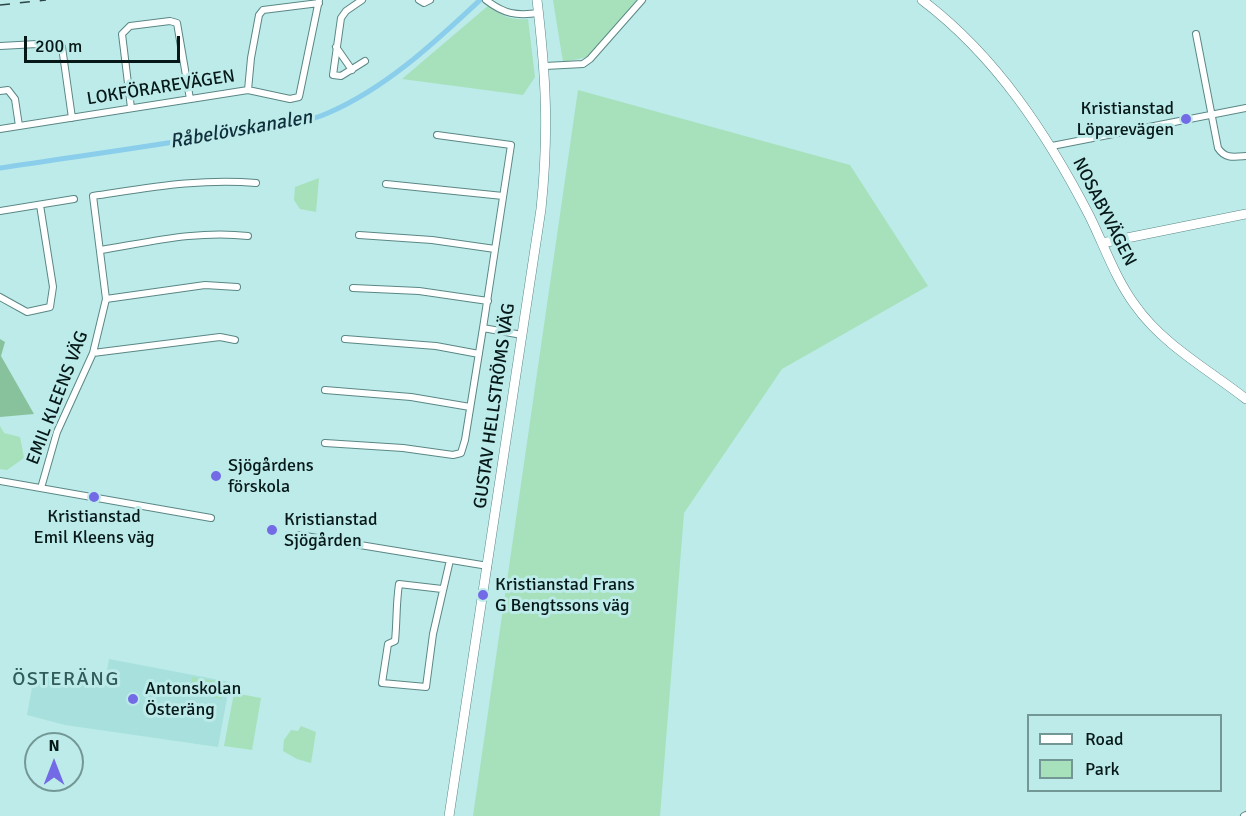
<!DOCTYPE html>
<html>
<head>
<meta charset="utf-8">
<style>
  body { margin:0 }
  #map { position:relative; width:1246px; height:816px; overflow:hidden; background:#bcebe9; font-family:Signika,sans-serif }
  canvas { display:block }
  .legend { position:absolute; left:1027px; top:714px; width:195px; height:78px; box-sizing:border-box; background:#bcebe9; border:2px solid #739795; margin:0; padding:8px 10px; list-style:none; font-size:18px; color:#061818 }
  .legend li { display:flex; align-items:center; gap:12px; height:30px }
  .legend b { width:30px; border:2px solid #739795 }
  .north { position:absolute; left:24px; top:732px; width:60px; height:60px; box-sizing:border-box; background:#bcebe9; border:2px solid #739795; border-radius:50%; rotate:0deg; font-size:16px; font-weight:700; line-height:24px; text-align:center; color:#061818 }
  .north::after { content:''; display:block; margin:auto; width:21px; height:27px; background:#736be6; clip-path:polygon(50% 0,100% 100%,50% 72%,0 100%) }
  .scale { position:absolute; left:24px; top:36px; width:156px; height:27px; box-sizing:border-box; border:3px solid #061818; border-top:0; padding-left:8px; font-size:18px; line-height:21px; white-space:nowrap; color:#061818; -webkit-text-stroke:4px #bcebe9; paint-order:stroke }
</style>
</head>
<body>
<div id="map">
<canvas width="1246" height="816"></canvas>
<ul class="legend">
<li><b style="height:8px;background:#fff"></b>Road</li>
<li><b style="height:16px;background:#a6e1bb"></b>Park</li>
</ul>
<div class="north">N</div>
<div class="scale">200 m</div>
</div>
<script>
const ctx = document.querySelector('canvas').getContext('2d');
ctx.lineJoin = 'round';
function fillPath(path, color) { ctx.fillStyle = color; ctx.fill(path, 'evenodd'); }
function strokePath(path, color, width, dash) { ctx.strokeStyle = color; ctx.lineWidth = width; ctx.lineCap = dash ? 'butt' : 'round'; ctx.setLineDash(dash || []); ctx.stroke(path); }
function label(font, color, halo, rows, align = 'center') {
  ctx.font = font + ' Signika,sans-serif'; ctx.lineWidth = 6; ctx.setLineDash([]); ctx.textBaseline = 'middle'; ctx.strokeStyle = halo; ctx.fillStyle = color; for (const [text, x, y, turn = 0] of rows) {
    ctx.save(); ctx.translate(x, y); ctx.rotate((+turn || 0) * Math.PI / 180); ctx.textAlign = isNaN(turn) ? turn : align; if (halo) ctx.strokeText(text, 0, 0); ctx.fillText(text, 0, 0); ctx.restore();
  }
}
fillPath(new Path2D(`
  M109,659L230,682L218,747L65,725L27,715L35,671L105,683Z`), '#a7e0dd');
fillPath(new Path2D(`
  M553,0H638L588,57L563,62Z
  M489,5C502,17 511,20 528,19L535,77L523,95L402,79Z
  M578,90L850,165L928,286L782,369L684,513L660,816H473Z
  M319,178L316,212L300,209L294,200L295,187Z
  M0,426L4,433L20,437L24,458L7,470L0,469Z
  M192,677L225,682L222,699L189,693Z
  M234,693L261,698L252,750L224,746Z
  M301,726L316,732L311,763L297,759L283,751L284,740L291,730L298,731Z`), '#a6e1bb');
fillPath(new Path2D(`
  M0,339L5,342L1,356L34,414L0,417Z`), '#88c29d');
strokePath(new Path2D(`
  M0,168C78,156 156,146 234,132C264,127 299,126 328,113C386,88 434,43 480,0`), '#8aceec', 5);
const street = new Path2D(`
  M362,0L346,11L341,18L333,75L341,76L365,61
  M419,0L424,3L430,0
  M486,0C504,14 516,16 539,13
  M1196,34L1218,148C1225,159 1234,157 1246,156
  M0,46L37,44L62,47L72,118
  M336,47L352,70
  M545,66L583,64L590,59L642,0
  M248,90L251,58L259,15L263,10L319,3
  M0,91L8,90L15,99L19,126
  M131,108L122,34L130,26L170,21L177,23L190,99
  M0,129L248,90L290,99L299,97L319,0
  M437,135L511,145L483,328
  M1052,146L1246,108
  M386,184L503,196
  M0,211L74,199
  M359,235L432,240L495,249
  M101,250C150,242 198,230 248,236
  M353,288L419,291L488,301
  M0,297L27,312L50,307L53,287L40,205
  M106,299L205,285L237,287
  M345,339L436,346L479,354
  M93,353L220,337L235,340
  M325,390L411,397L470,407
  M325,443L403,448L453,455L461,453L465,440L483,328L522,335
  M0,481L211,518
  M41,488L57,432L93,353L106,299L93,196C148,188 201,178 256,183
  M299,535L488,566
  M442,589L399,584C396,604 397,621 395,641L388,644L382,683L426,687L433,634L450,560
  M1244,816L1246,815`);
const secondary = new Path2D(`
  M922,0C996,56 1047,134 1089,215C1104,245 1115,278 1135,305C1162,344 1209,370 1246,399
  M1102,243L1246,214
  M449,816L541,209C549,132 546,76 537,0`);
strokePath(street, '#5a8785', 8);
strokePath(secondary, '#5a8785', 10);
strokePath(street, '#fff', 6);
strokePath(secondary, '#fff', 9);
strokePath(new Path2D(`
  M0,5L46,0`), '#2d4645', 1.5, [10, 10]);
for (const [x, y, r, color] of [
  [1186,119,6,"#736be6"],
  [216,476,6,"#736be6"],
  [94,497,6,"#736be6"],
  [272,530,6,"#736be6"],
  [483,595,6,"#736be6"],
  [133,699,6,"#736be6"]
]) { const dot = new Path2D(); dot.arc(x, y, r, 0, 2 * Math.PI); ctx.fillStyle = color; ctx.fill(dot); strokePath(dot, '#bcebe9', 2); }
label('18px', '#061818', '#bcebe9', [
  ["LOKFÖRAREVÄGEN",161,88,-9],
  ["NOSABYVÄGEN",1104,212,63],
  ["EMIL KLEENS VÄG",58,398,-69],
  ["GUSTAV HELLSTRÖMS VÄG",495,406,-82]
]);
label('18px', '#061818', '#bcebe9', [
  ["Kristianstad",1174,109,"right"],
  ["Löparevägen",1174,130,"right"],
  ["Sjögårdens",228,466],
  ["förskola",228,487],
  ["Kristianstad",94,517,"center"],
  ["Emil Kleens väg",94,538,"center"],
  ["Kristianstad",284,520],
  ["Sjögården",284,541],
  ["Kristianstad Frans",495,585],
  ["G Bengtssons väg",495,606],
  ["Antonskolan",145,689],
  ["Österäng",145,710]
], 'left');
label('italic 20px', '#0f2f3c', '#bcebe9', [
  ["Råbelövskanalen",241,130,-10]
]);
ctx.letterSpacing = '1.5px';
label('20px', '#305c5a', '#bcebe9', [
  ["ÖSTERÄNG",66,680]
]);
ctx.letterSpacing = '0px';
</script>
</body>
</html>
